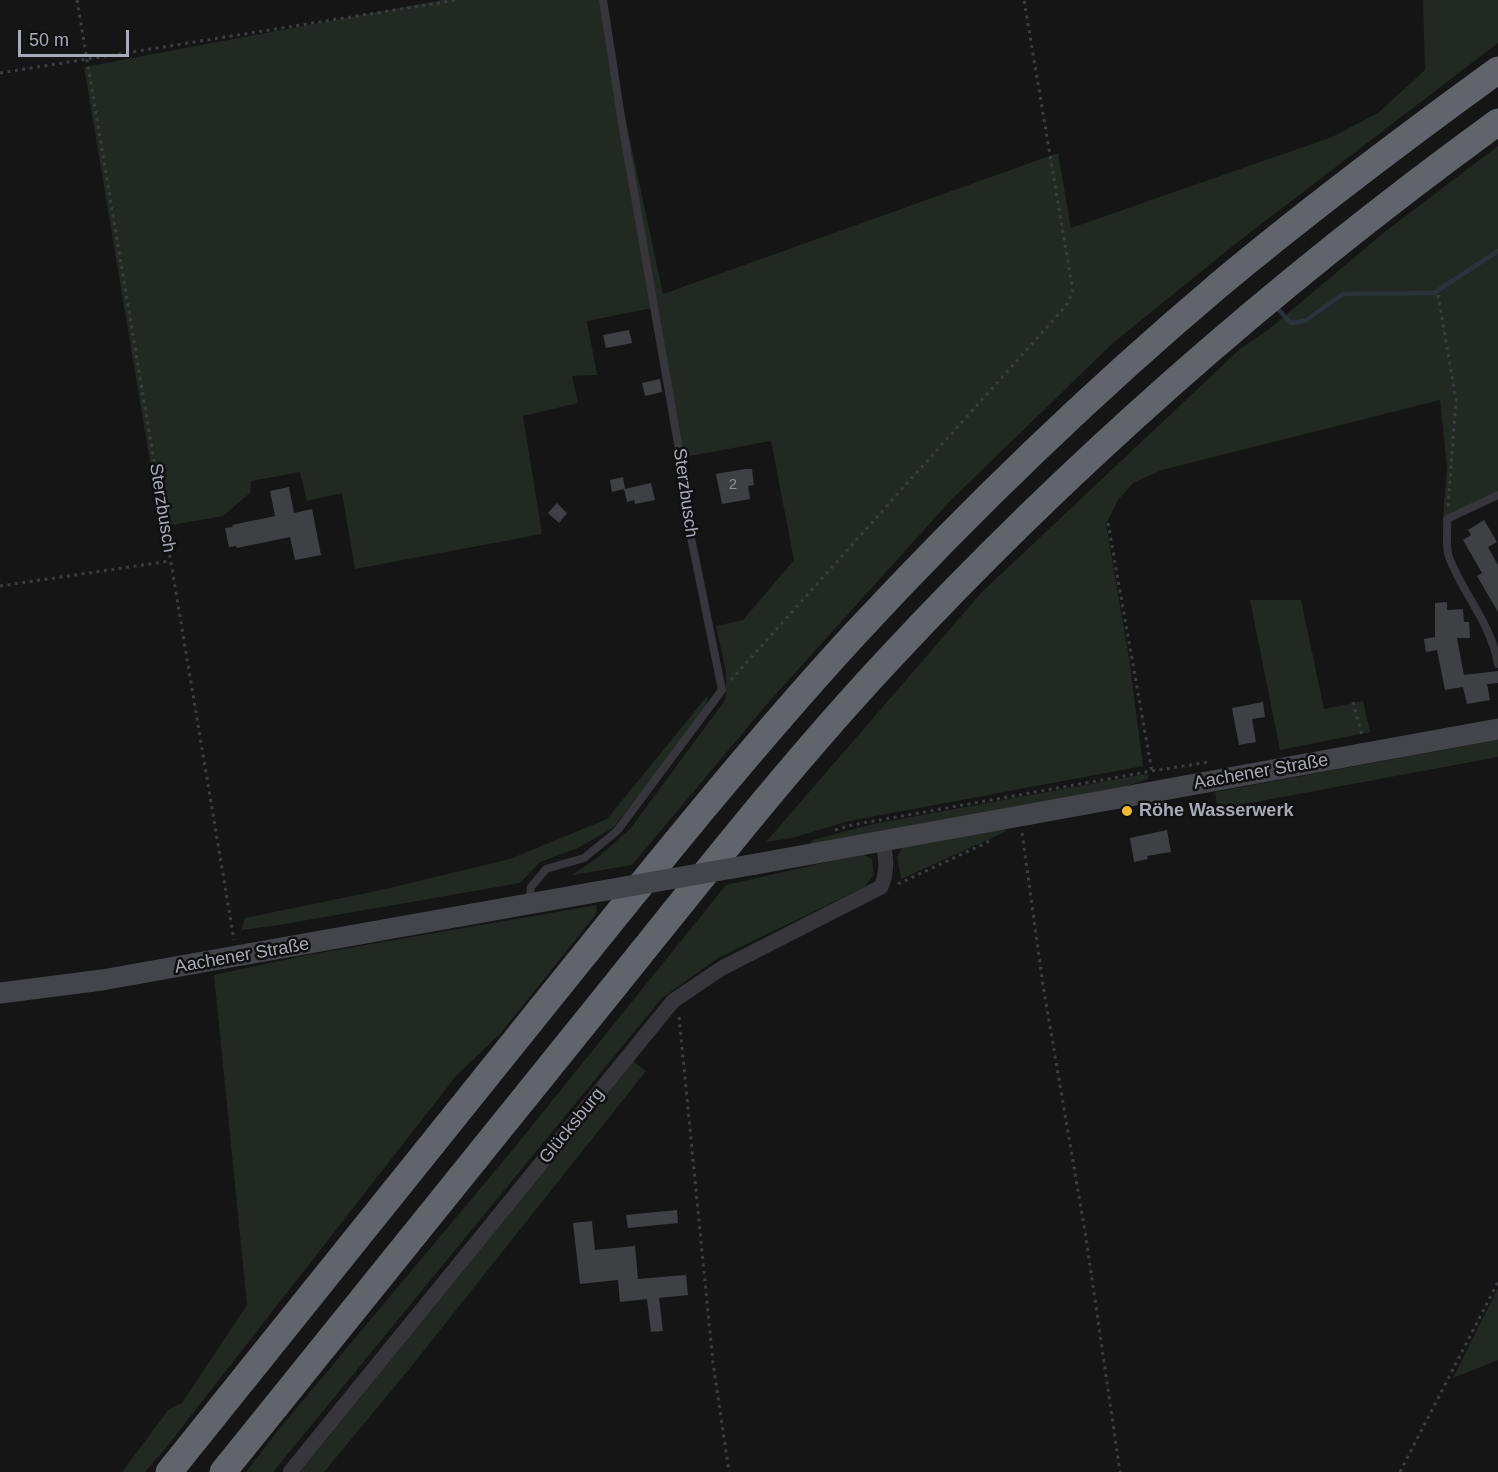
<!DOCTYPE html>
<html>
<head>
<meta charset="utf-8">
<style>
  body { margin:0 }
  #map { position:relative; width:1498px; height:1472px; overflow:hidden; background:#151516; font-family:Arial,sans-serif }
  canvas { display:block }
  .scale { position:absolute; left:18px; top:30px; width:111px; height:27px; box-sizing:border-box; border:3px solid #a6abb7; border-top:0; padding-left:8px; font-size:18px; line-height:21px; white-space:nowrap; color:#a6abb7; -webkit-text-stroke:4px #101011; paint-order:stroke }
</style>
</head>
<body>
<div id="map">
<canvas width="1498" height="1472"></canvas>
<div class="scale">50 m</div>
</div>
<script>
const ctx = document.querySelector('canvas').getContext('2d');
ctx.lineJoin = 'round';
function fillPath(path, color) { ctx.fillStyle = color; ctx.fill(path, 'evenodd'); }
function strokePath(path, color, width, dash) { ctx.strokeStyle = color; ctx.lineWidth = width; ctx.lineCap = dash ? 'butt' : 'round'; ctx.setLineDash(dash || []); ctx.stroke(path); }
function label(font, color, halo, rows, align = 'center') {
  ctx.font = font + ' Arial,sans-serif'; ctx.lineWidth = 5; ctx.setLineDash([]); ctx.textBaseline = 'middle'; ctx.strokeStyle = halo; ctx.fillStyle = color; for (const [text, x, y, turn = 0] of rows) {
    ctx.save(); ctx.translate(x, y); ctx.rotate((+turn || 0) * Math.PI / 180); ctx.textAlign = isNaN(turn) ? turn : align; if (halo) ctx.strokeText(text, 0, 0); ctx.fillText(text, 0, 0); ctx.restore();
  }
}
fillPath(new Path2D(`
  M442,0H600L663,294L1058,153L1071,228L1332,137L1378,113L1425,70L1423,0H1498V43L1239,241L1113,343L950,501L767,704L632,865L572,875L597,858L630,829L726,699V672L716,626L743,620L794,560L771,441L684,457L657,307L587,321L597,375L572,376L578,403L523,416L542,534L355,569L342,493L307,501L300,472L251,481L250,493L223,516L161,527L84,67Z
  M1498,146V495L1485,502L1443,517L1447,468L1440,400L1162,470L1133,483L1118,500L1106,524L1129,658L1143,766L849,821L792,838L766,842L982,592L1240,349L1268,330L1387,230Z
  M1250,600H1301L1324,709L1363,701L1370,732L1280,750Z
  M708,695L706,710L613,828L578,848L540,862L520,883L279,925L241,930L245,918L381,890L510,859L607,819Z
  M1498,740V757L1218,809L1215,792Z
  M1145,774L1149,775L1148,779L1121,788L810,844L813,840L873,824Z
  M1003,829L1007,831L901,879L897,857L902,848Z
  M862,854L872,859L874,875L864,887L718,958L662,998L273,1472H246L279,1429L510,1153L726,885Z
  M597,905L596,914L501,1033L456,1076L165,1449L145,1472H122L169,1409L182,1403L247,1305L214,975L307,955Z
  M633,1061L646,1071L406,1373L324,1472H300Z
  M1498,1288V1360L1453,1378Z`), '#212922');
strokePath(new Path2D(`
  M1276,307L1291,323L1305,321L1343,294L1434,293L1498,251`), '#2b333a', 4.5);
fillPath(new Path2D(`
  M629,330L632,343L606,348L603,335Z
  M660,379L662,392L645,396L642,383Z
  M745,469H752L754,485L748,486L750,499L722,504L716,474Z
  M623,477L625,489L651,483L655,500L635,504L634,500L627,502L624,489L612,492L610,480Z
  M289,487L294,513L312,509L321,555L295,560L290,537L237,548L236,546L229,547L225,528L233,527L232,525L275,516L270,491Z
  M557,503L567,513L559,523L548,513Z
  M1484,520L1497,542L1488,547L1498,565V612L1477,576L1482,573L1463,540L1471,535L1468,530Z
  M1447,602V610L1463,609L1464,622H1469L1470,638H1457L1464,675L1498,671V683L1487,684L1490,700L1467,704L1463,687L1445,690L1437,650L1426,652L1424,639L1435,637V603Z
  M1263,702L1265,717L1252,719L1256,742L1239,745L1232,708Z
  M1167,830L1171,852L1147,856L1148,859L1134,862L1130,838Z
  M677,1210L678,1223L628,1228L626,1215Z
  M592,1221L595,1250L635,1246L638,1279L686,1275L688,1295L659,1298L663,1331L651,1332L647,1299L620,1302L618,1280L580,1284L573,1223Z`), '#3f4043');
strokePath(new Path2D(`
  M77,0L234,940
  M0,73L457,0
  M1438,295L1456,400L1448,507
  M1108,523L1152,772
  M0,586L170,561
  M731,680L1065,307L1073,292L1024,0
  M1353,702L1362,736
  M835,830L852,825L1152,771L1209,762
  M1022,833L1043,985L1086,1238L1120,1472
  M898,884L990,841
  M679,1017L713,1363L729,1472
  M1400,1472L1498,1282`), '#3c3d42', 3, [3, 4.5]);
strokePath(new Path2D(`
  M1498,495L1447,519C1448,530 1445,546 1449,557C1463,594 1491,623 1498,664
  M529,903L531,887L546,869L584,858L617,831L722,690L684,503L681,461L622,123L603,0`), '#36363b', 8);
strokePath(new Path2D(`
  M290,1472L673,1001L722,968L881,887C888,870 886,858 883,841`), '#36363b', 15);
strokePath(new Path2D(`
  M756,864L1498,729
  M0,993L102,980L590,893`), '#44454b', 21);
strokePath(new Path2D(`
  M169,1472C291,1320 413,1168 535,1016C639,887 742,757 854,635C969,511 1091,393 1220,284C1310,209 1403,139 1498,70
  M223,1472C351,1314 478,1156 605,998C697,884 788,767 888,660C1073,461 1278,282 1498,122`), '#62646c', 27);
strokePath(new Path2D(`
  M590,893L756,864`), '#44454b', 21);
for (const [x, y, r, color] of [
  [1127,811,6,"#f2b831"]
]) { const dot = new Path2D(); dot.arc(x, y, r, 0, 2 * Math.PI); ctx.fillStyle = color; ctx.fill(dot); strokePath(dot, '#101011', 2); }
label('15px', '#8c909a', null, [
  ["2",733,485]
]);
label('18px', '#a6abb7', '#101011', [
  ["Sterzbusch",685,493,82],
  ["Sterzbusch",162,508,81],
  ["Aachener Straße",1261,772,-10],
  ["Aachener Straße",242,956,-10],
  ["Glücksburg",572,1126,-51]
]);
label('bold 18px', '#a6abb7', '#101011', [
  ["Röhe Wasserwerk",1139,811]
], 'left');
</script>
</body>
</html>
